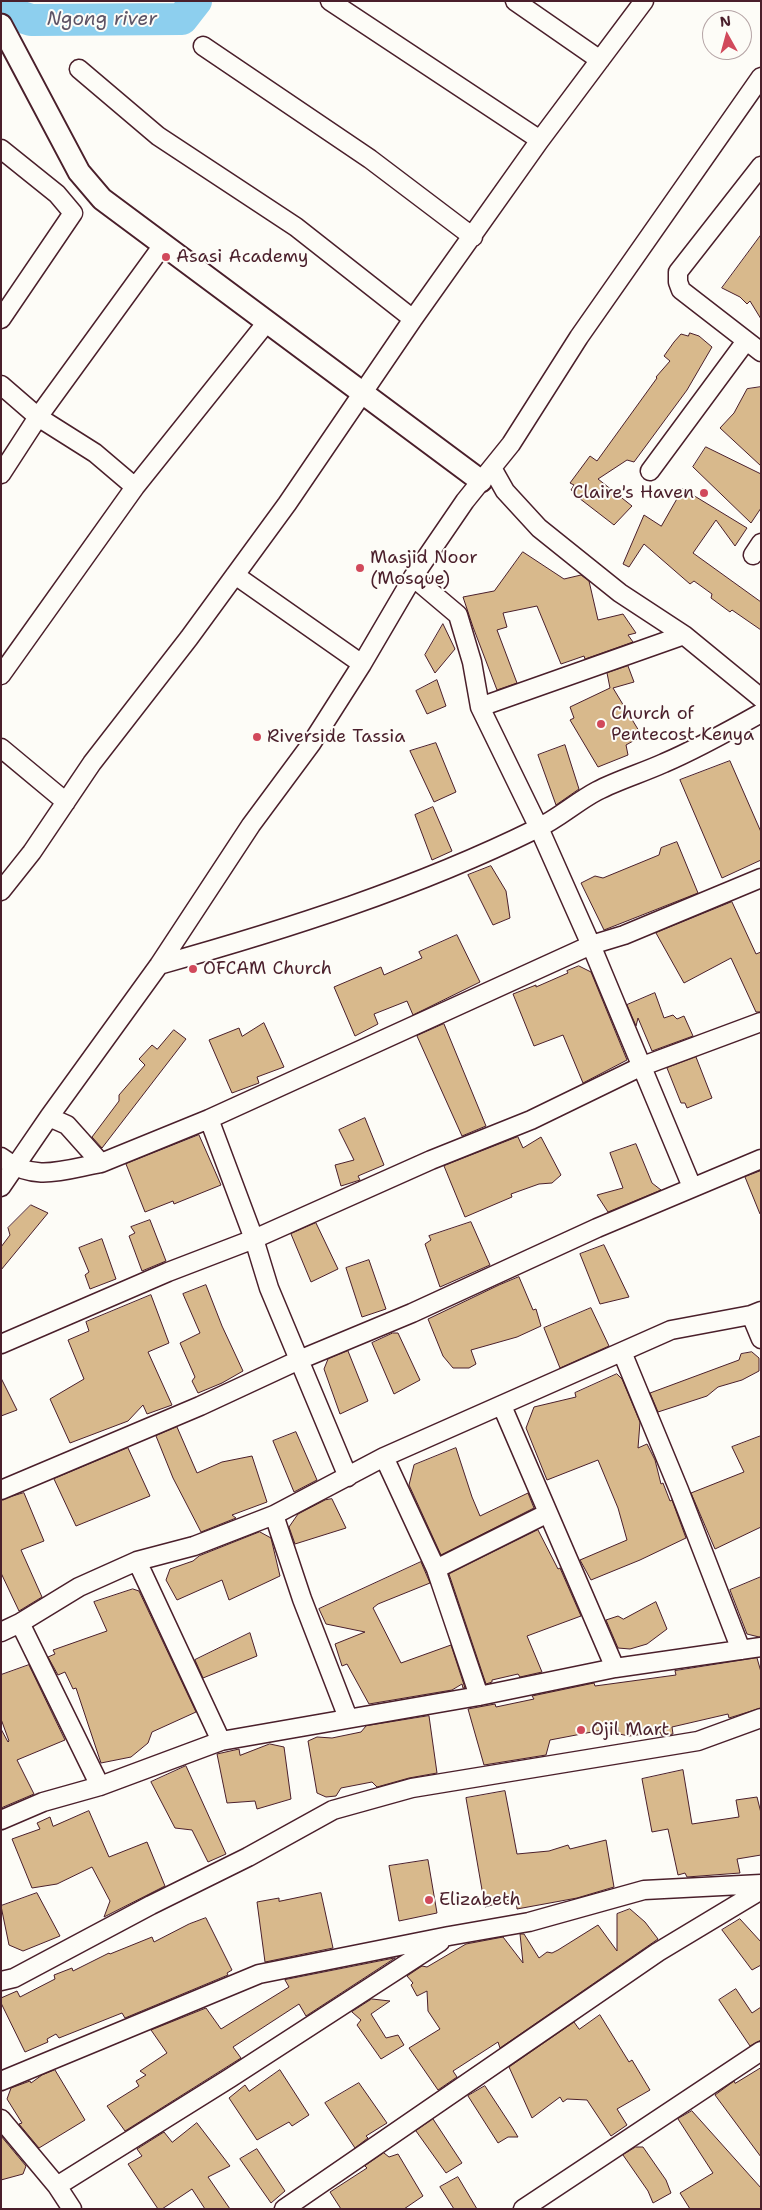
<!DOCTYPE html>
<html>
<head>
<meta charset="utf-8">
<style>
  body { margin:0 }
  #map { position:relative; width:762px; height:2210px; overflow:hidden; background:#fdfcf7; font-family:"Shantell Sans",sans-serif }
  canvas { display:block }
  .frame { position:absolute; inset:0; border:2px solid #4a1f2b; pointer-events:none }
  .north { position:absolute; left:702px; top:10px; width:50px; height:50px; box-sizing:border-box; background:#fdfcf7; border:1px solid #b5a4a5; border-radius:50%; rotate:353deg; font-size:14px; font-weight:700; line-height:20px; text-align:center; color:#4a1f2b }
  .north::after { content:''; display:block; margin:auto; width:18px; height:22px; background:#d1495b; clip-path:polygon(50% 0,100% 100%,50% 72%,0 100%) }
</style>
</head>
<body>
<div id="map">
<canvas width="762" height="2210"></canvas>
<div class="frame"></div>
<div class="north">N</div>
</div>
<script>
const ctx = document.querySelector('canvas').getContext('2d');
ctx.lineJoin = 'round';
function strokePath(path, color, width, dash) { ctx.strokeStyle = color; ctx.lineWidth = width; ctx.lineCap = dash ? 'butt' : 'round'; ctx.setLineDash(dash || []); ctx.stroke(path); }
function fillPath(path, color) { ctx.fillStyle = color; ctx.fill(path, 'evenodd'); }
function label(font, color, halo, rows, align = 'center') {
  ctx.font = font + ' "Shantell Sans",sans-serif'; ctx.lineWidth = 4; ctx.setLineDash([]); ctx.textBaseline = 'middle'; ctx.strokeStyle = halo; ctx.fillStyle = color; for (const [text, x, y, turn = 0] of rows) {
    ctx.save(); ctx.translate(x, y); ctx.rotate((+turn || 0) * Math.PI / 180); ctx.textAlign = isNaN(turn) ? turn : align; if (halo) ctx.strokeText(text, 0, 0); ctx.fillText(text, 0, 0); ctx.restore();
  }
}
strokePath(new Path2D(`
  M1,10L31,20L182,19L196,1`), '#8dcfee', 32);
const building = new Path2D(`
  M761,235V319L750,301L747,304L740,297L722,288Z
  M690,333L699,336L712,347L687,390L634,462L627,460L598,479L632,506L614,525L579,498L571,490L574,485L570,483L590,456L597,461L657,378L656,377L670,361L664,356L674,342L681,334L688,336Z
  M761,387V466L720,428L734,413L747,389Z
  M706,447L761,474V508L751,523L693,467Z
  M683,489L747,528L735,546L716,520L693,553L761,602V630L732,610L730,612L711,598L712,594L694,581L690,584L644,544L629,567L623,564L644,515L661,526Z
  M523,552L564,579L581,575L589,581L598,620L623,614L636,633L628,635L633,642L585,659L584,656L561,664L537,606L503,613L507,627L497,630L517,683L497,690L473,627L463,597L494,591Z
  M443,624L455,649L435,673L425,655Z
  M628,666L634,682L613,688L642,736L626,745L628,755L598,767L570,720L574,718L570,707L610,688L607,673Z
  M437,680L446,706L427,714L416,691Z
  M436,743L456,792L434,802L410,751Z
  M565,745L579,789L556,805L538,755Z
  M730,761L761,832V860L722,878L680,780Z
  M433,807L452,851L432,860L415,815Z
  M677,842L698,893L604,930L581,883L595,876L603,878L659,855L661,848Z
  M491,866L506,891L510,918L493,925L468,875Z
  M732,902L756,954L761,952V1012H756L731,958L684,983L656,933Z
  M457,935L480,982L413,1015L407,1001L374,1014L378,1024L355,1036L334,987L381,967L384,975L422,958L419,952Z
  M579,966L591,972L627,1060L583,1083L563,1035L534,1046L513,994L536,985V987L568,973L567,971Z
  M655,993L664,1018L673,1015L677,1019L684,1016L693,1036L652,1051L638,1018L636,1026L627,1005Z
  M264,1023L284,1067L257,1077L259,1083L232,1093L209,1040L239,1028L242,1036Z
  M444,1024L486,1126L462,1136L417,1036Z
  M174,1030L186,1039L102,1148L92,1137L119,1101V1095L145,1065L139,1059L152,1045L157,1049Z
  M696,1057L712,1098L687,1108L685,1103H681L667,1068Z
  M365,1118L384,1165L358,1176L360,1180L341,1186L335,1165L354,1160L339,1130Z
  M199,1135L221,1185L174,1204L173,1201L145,1212L126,1164Z
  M518,1137L523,1148L541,1137L561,1175L552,1183L539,1184L511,1194L512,1197L465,1217L444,1166Z
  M636,1144L652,1183L661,1190L608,1212L597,1195L623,1188L610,1153Z
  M761,1171V1214H760L745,1177Z
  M31,1205L48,1213L1,1270V1247L10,1235L8,1228Z
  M150,1220L166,1261L142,1271L129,1236L135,1233L131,1227Z
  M471,1222L490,1265L440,1287L425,1244L431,1240L429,1236Z
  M316,1223L338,1269L311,1282L291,1234Z
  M102,1239L116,1279L90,1289L85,1275L89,1272L79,1248Z
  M604,1245L629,1297L600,1304L580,1254Z
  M369,1260L386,1309L362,1317L346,1268Z
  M519,1277L533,1310L536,1309L541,1326L517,1337L471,1350L476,1364L469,1368H453L443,1356L428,1319L499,1285Z
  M206,1285L222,1326L243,1371L222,1383L198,1393L192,1381L195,1377L180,1343L200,1333L183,1294Z
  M151,1295L169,1343L148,1352L172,1405L147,1414L143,1405L128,1421L70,1443L50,1399L84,1379L68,1340L89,1331L86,1322Z
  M591,1308L609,1346L560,1368L544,1328Z
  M393,1333H398L420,1380L394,1394L372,1343Z
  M348,1351L368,1401L340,1414L324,1369L328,1359Z
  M752,1352L759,1358V1371L742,1380L718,1387L707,1396L658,1412L650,1393L739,1360L741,1354Z
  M617,1374L622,1379L640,1422L638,1448L647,1444L655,1460L661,1484L663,1483L670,1501L672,1500L686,1538L640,1560L591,1580L580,1560L627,1540L618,1508L598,1460L547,1480L526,1428L534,1407L576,1397L575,1393Z
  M1,1378L17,1410L1,1416Z
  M177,1427L197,1473L222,1462L252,1456L267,1502L232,1515L236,1518L201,1532L173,1478L156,1436Z
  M296,1432L317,1480L294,1492L273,1441Z
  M761,1436V1527L715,1549L691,1493L744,1472L732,1447Z
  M128,1448L150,1496L76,1526L54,1479Z
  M456,1448L472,1497L480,1516L528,1493L534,1508L441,1555L409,1485L414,1465Z
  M24,1493L44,1541L21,1550L42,1597L19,1611L1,1573V1500Z
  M332,1499L346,1528L295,1544L289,1527L298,1514L325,1500Z
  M538,1530L558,1569L560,1568L581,1616L527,1636L542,1672L520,1677L518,1674L492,1680V1682L486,1684L449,1574Z
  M260,1532L271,1538L280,1576L229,1600L222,1580L177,1600L166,1580L170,1569L193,1561L199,1556Z
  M421,1562L430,1583L378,1604L373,1608L401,1663L451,1645L465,1688H463L462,1684L452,1690L369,1704L347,1664L342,1666L335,1644L365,1632L326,1624L319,1609Z
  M761,1577V1637H759L747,1634L730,1590Z
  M133,1589L139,1591L196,1712L152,1732L148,1743L131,1757L101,1763L76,1688L73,1689L65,1672L58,1675L48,1657L55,1654L53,1650L107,1631L94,1602Z
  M656,1602L667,1629L647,1644L630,1649L618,1648L606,1620L618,1616L623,1619Z
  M250,1633L257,1656L203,1678L195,1660Z
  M757,1658L761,1672V1708L729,1718L728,1714L672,1727L673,1734L662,1736L660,1732L629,1736L619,1734L618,1727L550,1740L546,1755L484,1765L468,1709L495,1704L496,1707L534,1699L532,1696L594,1683L595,1686L676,1675L675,1671Z
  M29,1665L65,1740L17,1760L34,1794L1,1808V1729L8,1742L9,1741L1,1719V1675Z
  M429,1716L437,1773L409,1778L377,1787L372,1782L341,1788L336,1796L326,1797L317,1793L308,1741L317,1737L332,1738L361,1732L366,1726Z
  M270,1744L284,1747L291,1799L257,1809L255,1801L227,1803L217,1754L239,1749L240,1755Z
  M186,1766L226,1854L208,1862L192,1830L175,1828L151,1782Z
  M683,1770L692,1824L739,1817L736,1800L757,1797L761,1813V1855L737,1859L740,1873L687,1877L685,1873L678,1875L668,1829L652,1832L642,1779Z
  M505,1791L517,1854L549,1851L568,1845L570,1849L606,1840L614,1887L577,1898L517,1909L516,1898L485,1907L466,1798Z
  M89,1811L109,1857L147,1842L165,1886L104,1917L110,1901L92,1867L57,1884L32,1888L12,1839L40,1829L37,1823L50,1817L53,1826Z
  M428,1860L437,1913L399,1921L389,1866Z
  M37,1893L60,1936L23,1951L9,1945L1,1906Z
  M321,1893L333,1948L265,1962L257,1902L279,1898V1901Z
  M630,1909L645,1922L658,1939L500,2048L498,2042L453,2071L457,2077L438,2090L409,2048L440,2029L428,2011L427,1991L417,1996L411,1985L413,1983L407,1976L422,1966L427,1967L466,1944L503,1937L523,1963L520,1934H524L539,1958L547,1952L552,1953L558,1950L598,1925L617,1951V1914Z
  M206,1918L232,1970L227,1973L228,1975L125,2018L122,2013L59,2038L56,2034L47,2039L48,2042L25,2052L1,2003V1998L17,1991L20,1997L55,1979L54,1975L72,1968L73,1971L109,1953L110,1954L152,1937L154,1942L189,1924Z
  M740,1919L761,1942V1965L752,1970L722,1930Z
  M395,1958L306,2016L299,2004L233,2047L241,2058L125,2131L107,2106L139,2086L136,2081L146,2075L140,2071L167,2053L151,2030L206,2008L221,2029L289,1987L285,1980Z
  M736,1989L752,2013L761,2007V2040L750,2046L719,2000Z
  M372,1999L390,2001L371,2014L386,2038L398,2035L404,2045L381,2059L357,2025L361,2020L352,2012Z
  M600,2015L629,2062L632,2060L650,2090L617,2109L627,2125L611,2136L587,2100L567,2099L563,2102L560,2097L532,2118L509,2067L574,2022L579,2029Z
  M761,2068V2157L715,2095L734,2081L735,2083Z
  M55,2070L85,2120L39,2148L19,2124L22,2123L7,2099L11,2088L30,2081L31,2083L42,2075Z
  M280,2070L309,2115L292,2126L289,2122L257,2140L229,2098L245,2085L249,2091Z
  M359,2083L387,2123L366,2136L368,2138L355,2148L325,2103Z
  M485,2086L512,2127L518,2137H508L498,2143L468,2096Z
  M692,2111L761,2188V2209H690L680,2193L713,2173L678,2119Z
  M433,2119L462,2163L446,2173L416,2131Z
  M197,2123L230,2166L208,2177L230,2209H205L192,2189L162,2209H158L128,2164L142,2156L137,2149L164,2132L172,2142Z
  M1,2136L26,2166L23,2174L1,2180Z
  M636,2147H643L666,2180L671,2193L653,2203L648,2191L623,2155Z
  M257,2149L285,2191L271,2203L240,2159Z
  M384,2153L389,2157L398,2154L423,2196L404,2209H341L330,2192L367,2168L365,2166Z
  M458,2177L477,2209H454L440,2187Z`);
fillPath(building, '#d8b98c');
strokePath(building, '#4a1f2b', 1);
const minor = new Path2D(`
  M330,1L540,140
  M515,1L600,60
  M203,46L370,159L473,237
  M79,69L158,136L296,227L413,319
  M1,149L57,194L73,213L1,319
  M761,166L678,272V282L681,290L761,352
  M1,385L38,417L95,453L135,487
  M492,468L505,491L539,528L620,593L684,635L761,698
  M650,471L746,341
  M1,474L38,417L163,245
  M753,555L761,543
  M235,575L362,664
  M413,577L458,615L472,662L480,707L539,828L591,945L692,1187
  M1,675L135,487L267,322
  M480,707L684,635
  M1,748L66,802
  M1,891L32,852L92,763L189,638L287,504L413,319L540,140L644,1
  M159,965C288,929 416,888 536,829C558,819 576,802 597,791C618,780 642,773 664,763C697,749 729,731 761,713
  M49,1117L67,1125L101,1163L209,1119L591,945L624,935L761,878
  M209,1119L254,1239L269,1288L348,1477
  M1,1157C34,1183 63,1170 101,1163
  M1,1187L49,1117L159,965L251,825L311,744L362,664L413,577L465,501L511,444L579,337L761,77
  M751,1315L761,1339
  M1,1344L168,1272L254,1239L431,1160L531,1120L640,1067L761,1022
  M622,1352L679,1490L741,1650
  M502,1406L615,1668
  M384,1457L436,1569L479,1696
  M1,1490L200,1406L299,1360L412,1313L597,1228L761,1159
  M274,1515L302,1599L348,1718
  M137,1561L221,1741
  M436,1569L548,1513
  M20,1623L100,1786
  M1,1632L20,1623L79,1587L137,1561L194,1546L274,1515L384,1457L671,1330L751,1315L761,1311
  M1,1820L43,1802L100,1786L221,1741L479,1696L615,1668L761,1647
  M1,1981L14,1978L151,1905L248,1857L333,1810L412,1788L698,1741L761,1718
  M1,2081L259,1974L449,1936L529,1922L644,1890L761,1884
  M1,2119L57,2186L72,2209
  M57,2186L230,2078L440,1942
  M284,2209L658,1952L761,1890
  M523,2209L761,2051`);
const tertiary = new Path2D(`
  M1,25L79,172L102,199L481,481`);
strokePath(minor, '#4a1f2b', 21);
strokePath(tertiary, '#4a1f2b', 25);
strokePath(minor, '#fdfcf7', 18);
strokePath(tertiary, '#fdfcf7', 21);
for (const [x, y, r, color] of [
  [166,257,5,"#d1495b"],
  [704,493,5,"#d1495b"],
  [360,568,5,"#d1495b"],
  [601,724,5,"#d1495b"],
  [257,737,5,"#d1495b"],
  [193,969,5,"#d1495b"],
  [581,1730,5,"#d1495b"],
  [429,1900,5,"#d1495b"]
]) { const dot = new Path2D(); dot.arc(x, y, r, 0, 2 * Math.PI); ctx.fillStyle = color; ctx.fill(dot); strokePath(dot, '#fdfcf7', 2); }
label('18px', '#4a1f2b', '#fdfcf7', [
  ["Asasi Academy",176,257],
  ["Claire's Haven",694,493,"right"],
  ["Masjid Noor",370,558],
  ["(Mosque)",370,579],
  ["Church of",611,714],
  ["Pentecost Kenya",611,735],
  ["Riverside Tassia",267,737],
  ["OFCAM Church",203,969],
  ["Ojil Mart",591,1730],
  ["Elizabeth",439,1900]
], 'left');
label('italic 19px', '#5e5466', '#fdfcf7', [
  ["Ngong river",102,20]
]);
</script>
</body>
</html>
